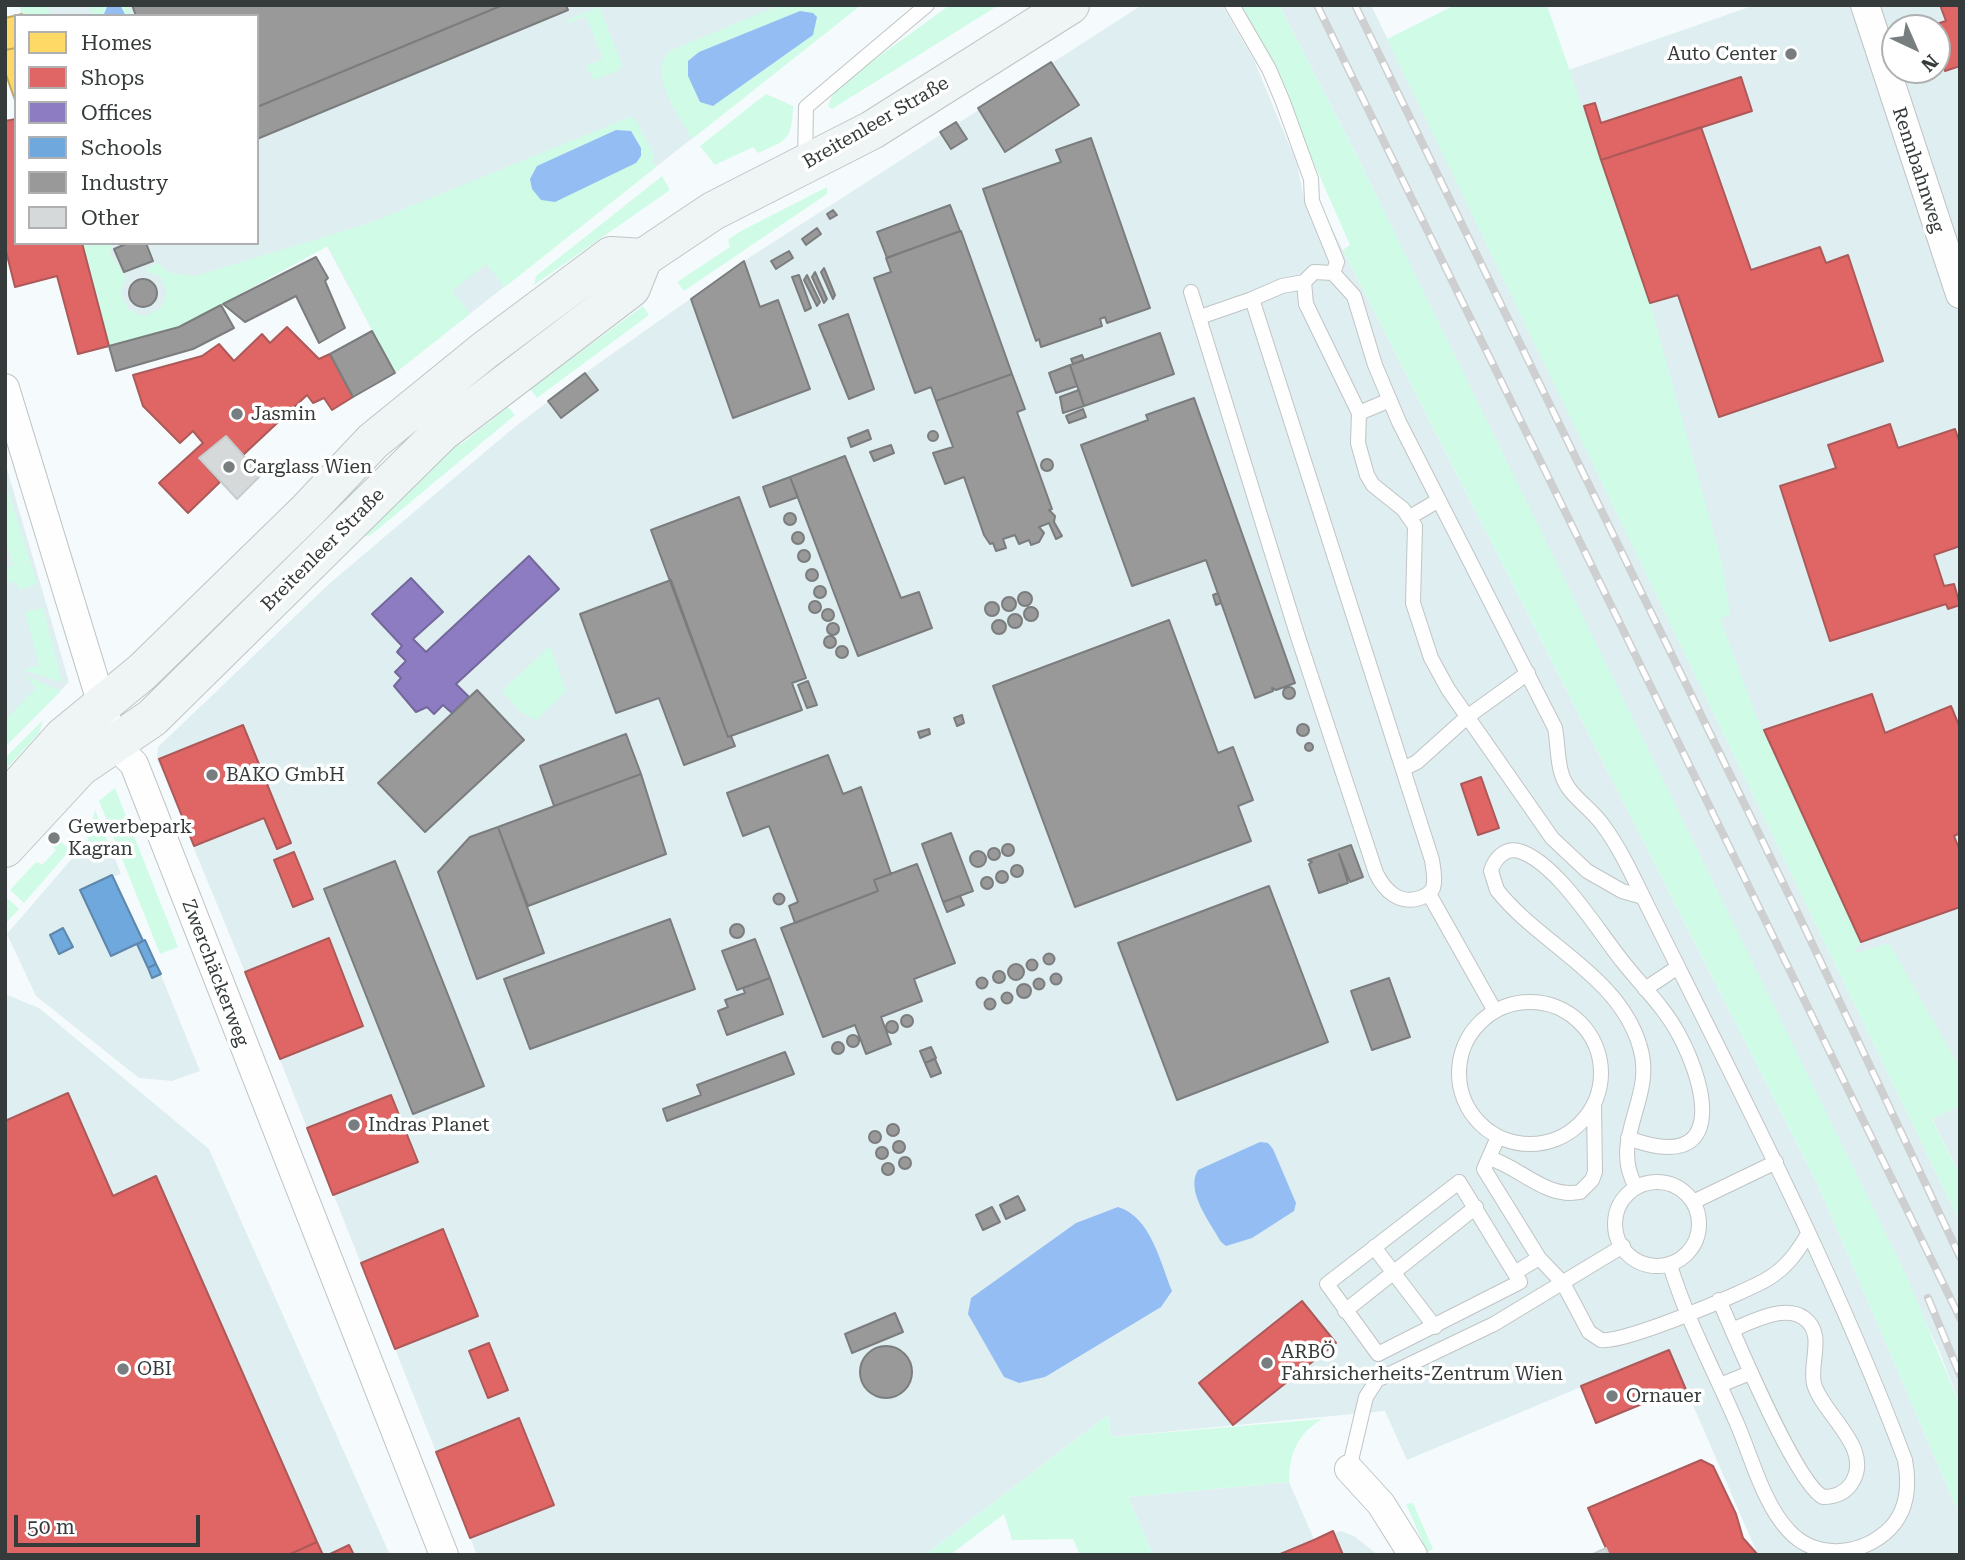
<!DOCTYPE html>
<html>
<head>
<meta charset="utf-8">
<style>
  body { margin:0 }
  #map { position:relative; width:1965px; height:1560px; overflow:hidden; background:#f5fbfc; font-family:"Roboto Serif",serif }
  canvas { display:block }
  .frame { position:absolute; inset:0; border:7px solid #353a3b; pointer-events:none }
  .legend { position:absolute; left:14px; top:14px; width:245px; height:231px; box-sizing:border-box; background:#fff; border:2px solid #aeb0b1; margin:0; padding:9px 12px; list-style:none; font-size:21px; color:#353a3b }
  .legend li { display:flex; align-items:center; gap:14px; height:35px }
  .legend b { width:35px; border:2px solid #aeb0b1 }
  .north { position:absolute; left:1881px; top:14px; width:70px; height:70px; box-sizing:border-box; background:#fff; border:2px solid #aeb0b1; border-radius:50%; rotate:136deg; font-size:19px; font-weight:700; line-height:28px; text-align:center; color:#353a3b }
  .north::after { content:''; display:block; margin:auto; width:24px; height:32px; background:#787e7f; clip-path:polygon(50% 0,100% 100%,50% 72%,0 100%) }
  .scale { position:absolute; left:14px; top:1515px; width:186px; height:32px; box-sizing:border-box; border:4px solid #353a3b; border-top:0; padding-left:9px; font-size:21px; line-height:24px; white-space:nowrap; color:#353a3b; -webkit-text-stroke:5px #fff; paint-order:stroke }
</style>
</head>
<body>
<div id="map">
<canvas width="1965" height="1560"></canvas>
<div class="frame"></div>
<ul class="legend">
<li><b style="height:19px;background:#ffd966"></b>Homes</li>
<li><b style="height:19px;background:#e06666"></b>Shops</li>
<li><b style="height:19px;background:#8e7cc3"></b>Offices</li>
<li><b style="height:19px;background:#6fa8dc"></b>Schools</li>
<li><b style="height:19px;background:#999"></b>Industry</li>
<li><b style="height:19px;background:#d5d9da"></b>Other</li>
</ul>
<div class="north">N</div>
<div class="scale">50 m</div>
</div>
<script>
const ctx = document.querySelector('canvas').getContext('2d');
ctx.lineJoin = 'round';
function fillPath(path, color) { ctx.fillStyle = color; ctx.fill(path, 'evenodd'); }
function strokePath(path, color, width, dash) { ctx.strokeStyle = color; ctx.lineWidth = width; ctx.lineCap = dash ? 'butt' : 'round'; ctx.setLineDash(dash || []); ctx.stroke(path); }
function label(font, color, halo, rows, align = 'center') {
  ctx.font = font + ' "Roboto Serif",serif'; ctx.lineWidth = 7; ctx.setLineDash([]); ctx.textBaseline = 'middle'; ctx.strokeStyle = halo; ctx.fillStyle = color; for (const [text, x, y, turn = 0] of rows) {
    ctx.save(); ctx.translate(x, y); ctx.rotate((+turn || 0) * Math.PI / 180); ctx.textAlign = isNaN(turn) ? turn : align; if (halo) ctx.strokeText(text, 0, 0); ctx.fillText(text, 0, 0); ctx.restore();
  }
}
fillPath(new Path2D(`
  M19,5H861L395,373L327,246L179,327L109,346L82,243H257V16H22Z
  M1142,5H1222L1254,60L1297,164L1305,203L1317,199L1818,1185L1960,1516V1555H1758L1669,1350L1407,1460L1385,1411L1111,1437L1108,1415L925,1555H477L245,972L157,759L158,747L330,583L511,430L585,373L744,261Z
  M1279,5H1371L1960,1222V1405L1938,1348L1358,158Z
  M1755,5H1960V1176L1696,630L1730,613L1554,75ZM1895,28H1937V70H1895Z
  M5,462L69,682L5,747Z
  M81,848L113,853L121,874L113,877L157,965L200,1071L172,1081L139,1078L36,996L7,934Z
  M5,994L39,1008L209,1149L390,1555H5Z
  M1289,1482L1314,1539L1341,1531L1354,1536L1378,1555H1153L1128,1497Z`), '#dfeef0');
fillPath(new Path2D(`
  M19,5H47L50,16H22Z
  M89,5H127L132,16H92Z
  M780,5H861L692,139C680,116 644,71 672,50Z
  M950,5H999L832,109L828,106L835,88Z
  M1240,5H1279L1358,158L1907,1277L1960,1405V1516L1818,1185L1343,250L1350,245L1273,70Z
  M1455,5H1547L1650,303L1722,563L1730,614L1720,619L1757,718L1861,942L1854,954L1889,943L1960,1068V1106L1932,1119L1960,1176V1222L1387,39Z
  M599,7L622,64L620,70L594,80L586,66L603,59L586,16L568,23L567,20Z
  M766,94L793,106C792,141 787,140 758,153L753,147L715,165L700,146Z
  M630,117L636,120L655,157L652,160L656,167L505,287L486,264L452,291L470,314L395,373L328,246L179,327L109,346L82,243H112L110,253L126,278L121,293L128,309L144,316L161,308L167,293L161,277L144,270L158,263L170,273L195,276L367,224Z
  M662,176L670,190L534,285L536,276Z
  M827,187V194L684,291L677,282L730,247L728,240L739,232Z
  M643,306L649,315L537,398L530,389Z
  M508,407L515,415L371,535L363,537L457,442L460,445Z
  M5,480L37,584L19,590L16,581L5,584V568L13,565L5,537Z
  M43,608L62,682L23,670L39,665L25,612Z
  M550,646L566,691L536,720L521,712L502,691Z
  M24,675L61,691L5,747V720L36,688Z
  M43,720L39,733L5,770V758Z
  M115,788L178,947L160,954L99,801Z
  M95,810L109,845L87,841Z
  M58,839L70,850L24,903L10,890L34,864L38,862L42,865L56,850L52,845Z
  M5,896L19,909L5,924Z
  M1108,1415L1111,1437L1322,1419C1298,1434 1289,1453 1289,1482L1128,1497L1153,1555H1080L1073,1539L1012,1540L1004,1514L950,1555H925Z
  M1413,1503L1433,1549L1427,1552L1406,1504Z`), '#d0fce7');
fillPath(new Path2D(`
  M108,5H120L126,16H103Z
  M800,11L813,13L817,17L813,35L713,106L700,102L688,76V61L699,52Z
  M616,130L631,131L641,148V156L636,163L555,202L541,200L532,189L530,179L537,166Z
  M1260,1142L1268,1143L1273,1149L1296,1203L1294,1211L1252,1238L1226,1246L1221,1242C1210,1222 1185,1191 1198,1170Z
  M1118,1207C1151,1217 1160,1262 1172,1291L1161,1307L1045,1377L1019,1383L1004,1377L968,1314L971,1298L1076,1223Z`), '#94bdf4');
const homes = new Path2D(`
  M22,14L16,16V48L5,50V18Z
  M16,48V103L5,72V50Z`);
fillPath(homes, '#ffd966');
strokePath(homes, '#c2a959', 2);
const shops = new Path2D(`
  M1940,5H1960V66L1945,71L1937,47V28L1930,26L1946,21Z
  M1741,77L1752,111L1601,160L1584,106L1595,103L1601,123Z
  M16,119V243H82L109,346L78,354L57,276L15,287L5,247V121Z
  M1701,127L1751,270L1820,247L1826,263L1848,255L1883,361L1719,417L1678,295L1650,303L1601,160Z
  M287,327L319,359L330,354L353,397L332,410L324,398L313,403L307,395L242,456L226,436L199,458L220,482L188,513L159,483L203,443L193,431L180,443L143,406L133,375L202,356L219,344L234,361L262,334L270,343Z
  M1890,424L1898,448L1955,429L1960,444V546L1934,555L1944,586L1954,584L1960,605L1948,609L1946,604L1830,641L1780,486L1836,468L1828,445Z
  M1872,694L1885,733L1951,706L1960,728V833L1954,836L1960,851V907L1861,942L1764,730Z
  M243,725L291,843L277,849L264,818L194,846L159,759Z
  M1481,777L1499,828L1478,835L1461,784Z
  M294,852L313,899L293,907L274,860Z
  M329,938L363,1026L280,1059L245,972Z
  M68,1093L113,1196L156,1176L317,1542L288,1555H5V1121Z
  M391,1095L418,1162L333,1195L307,1128Z
  M443,1229L478,1316L395,1349L361,1263Z
  M1302,1301L1336,1343L1233,1425L1199,1383Z
  M489,1343L508,1390L488,1398L469,1351Z
  M1669,1350L1687,1392L1662,1402L1659,1397L1596,1423L1581,1386Z
  M519,1418L554,1505L470,1538L436,1452Z
  M1701,1460L1713,1466L1736,1514L1743,1538L1758,1555H1609L1588,1508Z
  M1333,1531L1343,1555H1278L1314,1540Z
  M317,1542L323,1555H288Z
  M349,1545L354,1555H328Z`);
fillPath(shops, '#e06666');
strokePath(shops, '#ad5959', 2);
const offices = new Path2D(`
  M529,556L559,589L456,684L469,697L452,713L443,705L434,714L427,707L416,712L394,686L401,678L395,672L406,661L397,652L402,646L372,614L411,578L443,612L413,639L426,652Z`);
fillPath(offices, '#8e7cc3');
strokePath(offices, '#73689a', 2);
const schools = new Path2D(`
  M112,875L143,941L111,956L80,890Z
  M63,928L73,947L59,954L50,935Z
  M145,940L156,964L148,968L137,944Z
  M156,964L161,974L152,978L148,968Z`);
fillPath(schools, '#6fa8dc');
strokePath(schools, '#5e87ac', 2);
const industry = new Path2D(`
  M132,5H503L257,107V16H136Z
  M503,5H566L568,10L257,139V107Z
  M1051,62L1079,105L1005,152L978,108Z
  M956,122L967,139L951,149L940,132Z
  M1091,138L1150,308L1107,323L1105,317L1100,319L1102,326L1041,347L1039,339L1036,341L983,189L1061,162L1056,150Z
  M950,205L960,231L887,258L877,232Z
  M833,210L837,215L830,219L827,214Z
  M817,228L821,234L806,245L802,239Z
  M961,231L1012,374L936,401L931,387L915,393L874,278L891,272L886,258Z
  M128,243H146L153,261L124,272L114,249Z
  M789,251L793,258L776,269L771,261Z
  M316,257L328,278L325,281L345,328L319,343L296,296L245,322L223,304Z
  M744,261L760,307L778,300L810,389L733,418L691,299Z
  M824,268L835,295L833,299L821,272Z
  M815,272L827,299L824,303L812,277Z
  M799,275L811,308L805,311L792,277Z
  M807,275L820,302L817,306L804,280Z
  M129 293a14 14 0 1 1 28 0a14 14 0 1 1-28 0Z
  M221,305L234,328L193,349L116,371L109,346L179,327Z
  M848,314L874,389L849,399L819,325Z
  M372,331L395,373L353,397L330,354Z
  M1160,333L1174,374L1084,406L1070,365Z
  M1082,355L1084,360L1073,364L1071,359Z
  M1070,365L1077,386L1056,393L1049,373Z
  M585,373L598,390L561,418L548,401Z
  M1012,374L1025,409L1017,412L1052,509L1049,510L1055,516L1054,522L1062,536L1056,539L1049,523L1039,527L1044,533L1039,542L1031,545L1029,540L1019,544L1015,535L1003,539L1006,548L996,551L993,543L990,544L984,535L964,477L945,484L933,453L953,447L936,401Z
  M1079,390L1084,406L1063,413L1060,397Z
  M1194,398L1295,683L1276,690L1272,688L1273,691L1255,698L1206,560L1132,586L1081,445L1148,420L1146,415Z
  M1083,409L1086,417L1069,423L1066,416Z
  M868,430L871,439L851,447L848,438Z
  M928 436a5 5 0 1 1 10 0a5 5 0 1 1-10 0Z
  M891,445L894,453L874,461L870,452Z
  M845,456L901,598L919,592L932,628L858,656L790,477Z
  M1041 465a6 6 0 1 1 12 0a6 6 0 1 1-12 0Z
  M790,477L798,497L770,507L763,487Z
  M739,497L806,678L792,683L802,710L728,737L651,530Z
  M784 519a6 6 0 1 1 12 0a6 6 0 1 1-12 0Z
  M792 538a6 6 0 1 1 12 0a6 6 0 1 1-12 0Z
  M798 556a6 6 0 1 1 12 0a6 6 0 1 1-12 0Z
  M806 575a6 6 0 1 1 12 0a6 6 0 1 1-12 0Z
  M671,580L728,737L731,736L735,746L684,765L659,698L616,713L580,614Z
  M814 592a6 6 0 1 1 12 0a6 6 0 1 1-12 0Z
  M1018 599a7 7 0 1 1 14 0a7 7 0 1 1-14 0Z
  M1218,593L1221,603L1216,605L1213,595Z
  M1002 604a7 7 0 1 1 14 0a7 7 0 1 1-14 0Z
  M809 607a6 6 0 1 1 12 0a6 6 0 1 1-12 0Z
  M985 609a7 7 0 1 1 14 0a7 7 0 1 1-14 0Z
  M1024 614a7 7 0 1 1 14 0a7 7 0 1 1-14 0Z
  M822 615a6 6 0 1 1 12 0a6 6 0 1 1-12 0Z
  M1008 621a7 7 0 1 1 14 0a7 7 0 1 1-14 0Z
  M992 627a7 7 0 1 1 14 0a7 7 0 1 1-14 0Z
  M1169,620L1218,753L1233,747L1253,800L1238,806L1251,841L1075,907L993,686Z
  M827 629a6 6 0 1 1 12 0a6 6 0 1 1-12 0Z
  M824 642a6 6 0 1 1 12 0a6 6 0 1 1-12 0Z
  M836 652a6 6 0 1 1 12 0a6 6 0 1 1-12 0Z
  M808,681L817,705L807,708L798,685Z
  M1283 693a6 6 0 1 1 12 0a6 6 0 1 1-12 0Z
  M477,690L524,740L425,832L378,783Z
  M962,715L964,723L957,726L954,718Z
  M1297 730a6 6 0 1 1 12 0a6 6 0 1 1-12 0Z
  M929,729L930,734L920,738L918,732Z
  M626,734L641,774L554,806L540,766Z
  M1305 747a4 4 0 1 1 8 0a4 4 0 1 1-8 0Z
  M828,755L843,794L861,787L891,874L874,880L878,891L795,923L789,906L798,902L769,826L743,836L727,793Z
  M641,774L666,854L528,906L498,827Z
  M498,827L544,953L477,979L438,872L470,837Z
  M951,833L973,891L943,902L922,844Z
  M1002 850a6 6 0 1 1 12 0a6 6 0 1 1-12 0Z
  M1351,845L1363,877L1350,882L1339,854L1348,883L1319,893L1309,864L1312,862L1308,860Z
  M988 854a6 6 0 1 1 12 0a6 6 0 1 1-12 0Z
  M970 859a8 8 0 1 1 16 0a8 8 0 1 1-16 0Z
  M395,861L484,1086L413,1114L324,889Z
  M917,864L955,963L914,979L922,1001L881,1017L891,1044L866,1054L855,1025L823,1037L781,928L878,891L874,880Z
  M1011 871a6 6 0 1 1 12 0a6 6 0 1 1-12 0Z
  M996 877a6 6 0 1 1 12 0a6 6 0 1 1-12 0Z
  M981 883a6 6 0 1 1 12 0a6 6 0 1 1-12 0Z
  M1269,886L1328,1042L1177,1100L1118,943Z
  M773.5 899a5.5 5.5 0 1 1 11 0a5.5 5.5 0 1 1-11 0Z
  M960,896L964,905L947,912L943,902Z
  M670,919L695,989L530,1049L504,979Z
  M730 931a7 7 0 1 1 14 0a7 7 0 1 1-14 0Z
  M755,939L770,978L737,990L722,951Z
  M1043.5 959a5.5 5.5 0 1 1 11 0a5.5 5.5 0 1 1-11 0Z
  M1026.5 965a5.5 5.5 0 1 1 11 0a5.5 5.5 0 1 1-11 0Z
  M1008 972a8 8 0 1 1 16 0a8 8 0 1 1-16 0Z
  M993 977a6 6 0 1 1 12 0a6 6 0 1 1-12 0Z
  M1050.5 979a5.5 5.5 0 1 1 11 0a5.5 5.5 0 1 1-11 0Z
  M976.5 983a5.5 5.5 0 1 1 11 0a5.5 5.5 0 1 1-11 0Z
  M770,978L783,1014L727,1035L718,1011L728,1007L725,1000L745,993L743,988Z
  M1389,978L1410,1037L1372,1050L1351,991Z
  M1033.5 984a5.5 5.5 0 1 1 11 0a5.5 5.5 0 1 1-11 0Z
  M1017 991a7 7 0 1 1 14 0a7 7 0 1 1-14 0Z
  M1001.5 998a5.5 5.5 0 1 1 11 0a5.5 5.5 0 1 1-11 0Z
  M984.5 1004a5.5 5.5 0 1 1 11 0a5.5 5.5 0 1 1-11 0Z
  M901 1021a6 6 0 1 1 12 0a6 6 0 1 1-12 0Z
  M886 1027a6 6 0 1 1 12 0a6 6 0 1 1-12 0Z
  M847 1041a6 6 0 1 1 12 0a6 6 0 1 1-12 0Z
  M832 1048a6 6 0 1 1 12 0a6 6 0 1 1-12 0Z
  M931,1047L936,1058L925,1063L920,1051Z
  M785,1052L794,1074L667,1121L663,1109L701,1095L697,1085Z
  M935,1059L941,1073L931,1077L925,1063Z
  M887 1130a6 6 0 1 1 12 0a6 6 0 1 1-12 0Z
  M869 1137a6 6 0 1 1 12 0a6 6 0 1 1-12 0Z
  M893 1147a6 6 0 1 1 12 0a6 6 0 1 1-12 0Z
  M876 1153a6 6 0 1 1 12 0a6 6 0 1 1-12 0Z
  M899 1163a6 6 0 1 1 12 0a6 6 0 1 1-12 0Z
  M882 1169a6 6 0 1 1 12 0a6 6 0 1 1-12 0Z
  M1018,1196L1025,1210L1006,1219L1000,1205Z
  M992,1207L1000,1222L983,1230L976,1215Z
  M895,1313L903,1332L852,1353L845,1334Z
  M860 1372a26 26 0 1 1 52 0a26 26 0 1 1-52 0Z`);
fillPath(industry, '#999');
strokePath(industry, '#7b7c7d', 2);
const building = new Path2D(`
  M226,436L261,475L237,499L199,458Z
  M1606,1548L1609,1555H1591Z`);
fillPath(building, '#d5d9da');
strokePath(building, '#c7ccce', 2);
const service = new Path2D(`
  M1232,5L1269,69L1283,102L1311,179L1312,201L1337,262L1333,273
  M805,161L806,107L927,5
  M1191,292L1297,634L1376,873C1384,890 1399,905 1420,898C1426,896 1430,894 1433,888C1436,879 1433,868 1432,860L1252,299L1200,317
  M1252,299L1282,286L1304,282
  M1359,413L1390,400
  M1410,517L1439,500
  M1403,769L1417,762L1467,717L1528,673
  M1429,894L1495,1011
  M1643,897L1622,891L1587,871L1552,838L1448,689L1431,658L1413,603L1415,526L1403,509L1373,485L1367,475L1358,443L1359,413L1306,304L1304,282L1314,272L1333,273L1354,296L1375,365L1399,422L1555,728C1558,743 1557,761 1562,775C1568,795 1590,807 1602,824C1621,849 1634,879 1648,907C1739,1089 1833,1269 1905,1460C1910,1487 1908,1514 1885,1533C1857,1556 1815,1559 1789,1531C1764,1505 1752,1459 1738,1426C1715,1372 1687,1321 1670,1265
  M1645,989L1678,967
  M1459 1073a71 71 0 1 1 142 0a71 71 0 1 1-142 0Z
  M1498,1137L1484,1169L1539,1258L1563,1283L1589,1332L1601,1340C1623,1344 1746,1292 1769,1278C1787,1267 1798,1251 1808,1234
  M1628,1138C1726,1175 1709,1090 1678,1033C1664,1007 1641,985 1623,962C1598,931 1559,866 1522,852C1507,846 1495,857 1491,871L1497,890C1539,944 1620,976 1640,1047C1656,1098 1608,1139 1636,1187
  M1489,1158C1520,1167 1546,1199 1580,1192L1592,1180L1595,1172L1594,1105
  M1459,1182L1520,1282L1378,1354L1327,1284Z
  M1615 1224a42 42 0 1 1 84 0a42 42 0 1 1-84 0Z
  M1693,1202L1776,1162
  M1374,1247L1435,1327
  M1516,1272L1539,1258
  M1719,1300C1735,1336 1795,1482 1823,1497C1834,1497 1844,1494 1851,1484C1875,1449 1823,1415 1814,1384C1809,1362 1826,1334 1804,1318C1784,1304 1751,1322 1732,1330
  M1345,1311L1476,1207
  M1720,1385L1750,1373
  M1349,1469L1366,1397L1377,1380L1494,1324L1623,1246`);
const minor = new Path2D(`
  M1865,5L1960,294
  M5,388L114,744L134,764L444,1555
  M1349,1469L1381,1504L1413,1555`);
const secondary = new Path2D(`
  M5,802L63,737L142,672L308,510L373,441L485,350L611,256L643,258
  M5,848L80,767L152,718L442,432L631,288L643,258L713,211L872,130L1070,5`);
strokePath(service, '#bfc4c4', 16);
strokePath(minor, '#bfc4c4', 30);
strokePath(secondary, '#bfc4c4', 40);
strokePath(service, '#fefeff', 14);
strokePath(minor, '#fefeff', 28);
strokePath(secondary, '#eef5f4', 38);
const rail = new Path2D(`
  M1317,5L1960,1318
  M1355,5L1801,920L1960,1257
  M1928,1298L1960,1375`);
strokePath(rail, '#cdcfd0', 8);
strokePath(rail, '#fff', 5, [16]);
for (const [x, y, r, color] of [
  [1791,54,7,"#787e7f"],
  [237,414,7,"#787e7f"],
  [229,467,7,"#787e7f"],
  [212,775,7,"#787e7f"],
  [54,838,7,"#787e7f"],
  [354,1125,7,"#787e7f"],
  [1267,1363,7,"#787e7f"],
  [123,1369,7,"#787e7f"],
  [1612,1396,7,"#787e7f"]
]) { const dot = new Path2D(); dot.arc(x, y, r, 0, 2 * Math.PI); ctx.fillStyle = color; ctx.fill(dot); strokePath(dot, '#fff', 2.5); }
label('19px', '#353a3b', '#fff', [
  ["Auto Center",1777,54,"right"],
  ["Jasmin",251,414],
  ["Carglass Wien",243,467],
  ["BAKO GmbH",226,775],
  ["Gewerbepark",68,827],
  ["Kagran",68,849],
  ["Indras Planet",368,1125],
  ["ARBÖ",1281,1352],
  ["Fahrsicherheits-Zentrum Wien",1281,1374],
  ["OBI",137,1369],
  ["Ornauer",1626,1396]
], 'left');
label('19px', '#353a3b', '#fff', [
  ["Breitenleer Straße",876,123,-30],
  ["Rennbahnweg",1918,170,72],
  ["Breitenleer Straße",323,550,-45],
  ["Zwerchäckerweg",215,973,69]
]);
</script>
</body>
</html>
